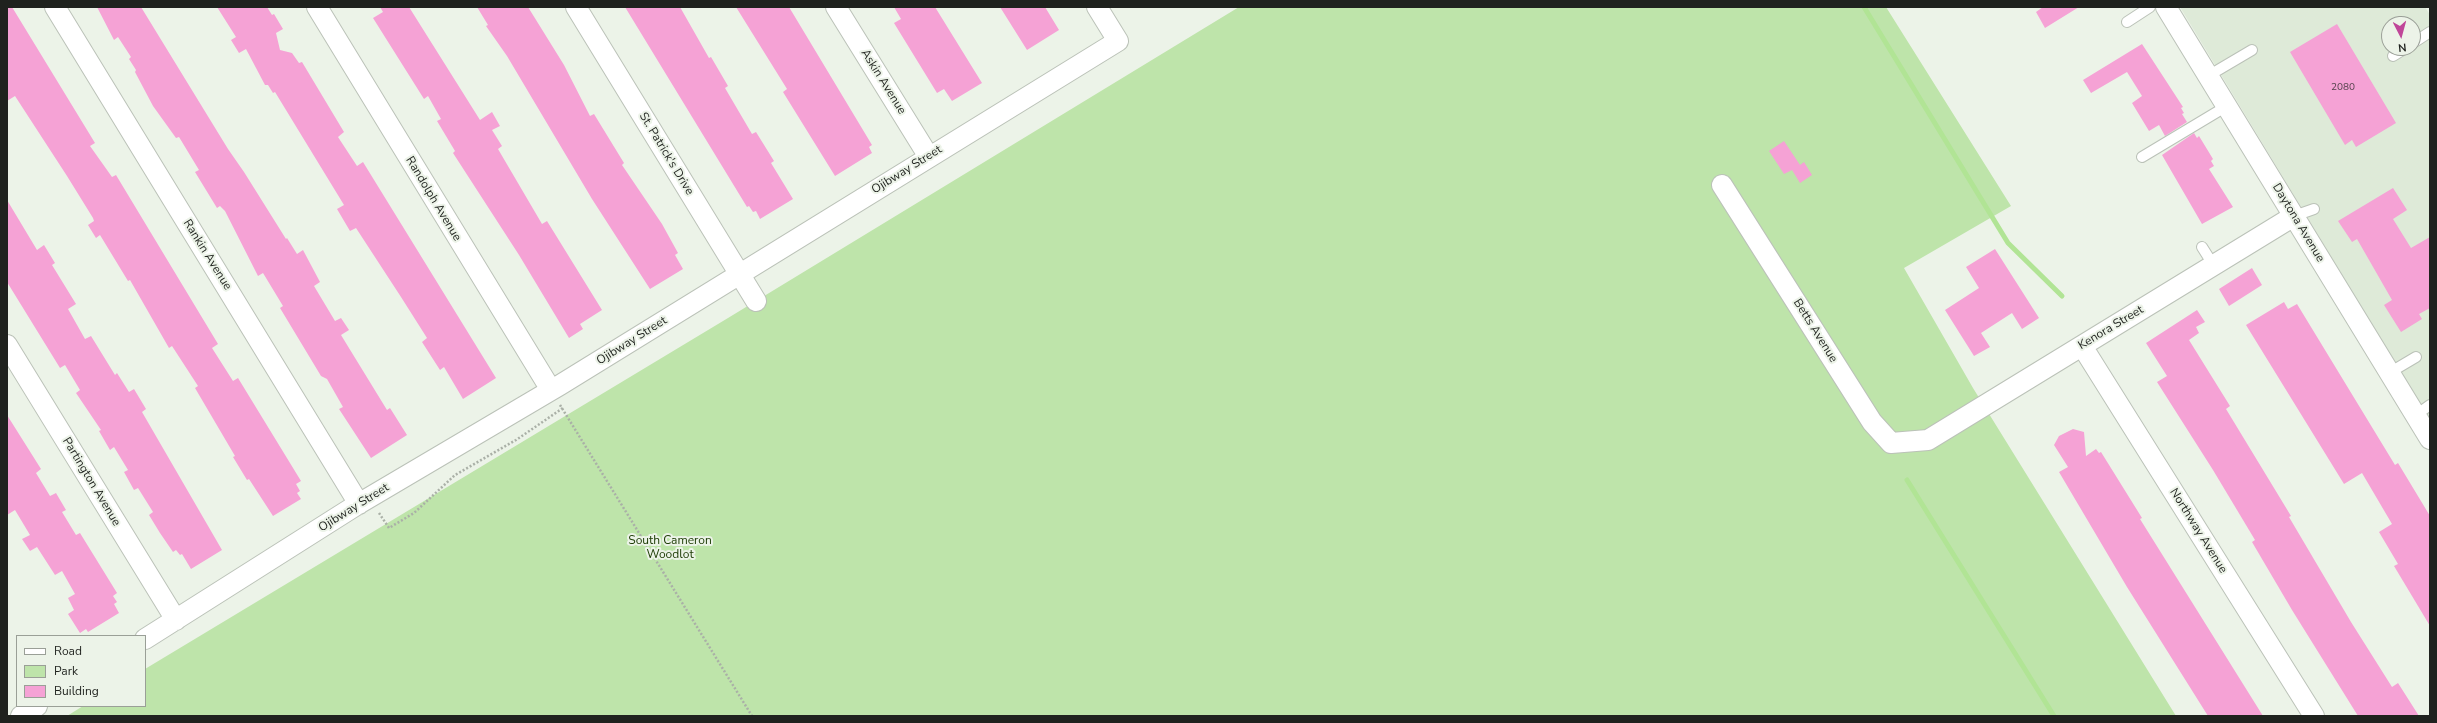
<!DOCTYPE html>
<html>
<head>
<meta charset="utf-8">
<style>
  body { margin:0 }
  #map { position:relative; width:2437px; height:723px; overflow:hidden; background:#ecf3e8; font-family:"Nunito Sans",sans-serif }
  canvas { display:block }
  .frame { position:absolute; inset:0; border:8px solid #1f221e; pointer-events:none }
  .legend { position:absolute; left:16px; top:635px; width:130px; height:72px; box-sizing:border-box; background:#ecf3e8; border:1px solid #9a9f97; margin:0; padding:5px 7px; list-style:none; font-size:12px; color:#1f221e }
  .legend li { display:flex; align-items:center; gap:8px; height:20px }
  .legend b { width:20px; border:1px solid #9a9f97 }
  .north { position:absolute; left:2381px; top:16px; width:40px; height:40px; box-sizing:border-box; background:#ecf3e8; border:1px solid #9a9f97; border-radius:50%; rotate:174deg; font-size:11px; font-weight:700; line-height:16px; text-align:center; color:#1f221e }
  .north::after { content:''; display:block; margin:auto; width:14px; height:18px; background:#c04699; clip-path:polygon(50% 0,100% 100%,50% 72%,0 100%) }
</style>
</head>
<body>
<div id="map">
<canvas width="2437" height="723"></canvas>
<div class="frame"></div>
<ul class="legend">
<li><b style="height:5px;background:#fff"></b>Road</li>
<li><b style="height:11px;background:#bee4aa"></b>Park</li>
<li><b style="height:11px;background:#f5a2d5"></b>Building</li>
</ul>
<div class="north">N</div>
</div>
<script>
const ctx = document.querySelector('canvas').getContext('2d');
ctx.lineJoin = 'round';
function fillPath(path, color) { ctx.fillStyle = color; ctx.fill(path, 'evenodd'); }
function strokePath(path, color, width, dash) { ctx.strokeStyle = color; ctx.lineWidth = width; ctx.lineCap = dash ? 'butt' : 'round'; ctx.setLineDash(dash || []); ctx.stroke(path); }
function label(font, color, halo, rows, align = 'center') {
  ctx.font = font + ' "Nunito Sans",sans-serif'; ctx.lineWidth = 4; ctx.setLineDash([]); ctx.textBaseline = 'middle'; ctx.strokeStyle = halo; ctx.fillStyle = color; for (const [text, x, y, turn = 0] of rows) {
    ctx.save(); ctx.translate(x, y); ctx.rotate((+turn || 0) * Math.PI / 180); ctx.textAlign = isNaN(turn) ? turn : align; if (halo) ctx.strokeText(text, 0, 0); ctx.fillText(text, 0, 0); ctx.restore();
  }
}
fillPath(new Path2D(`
  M2180,7H2425L2430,15V420ZM2389,24H2413V48H2389Z`), '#deead8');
fillPath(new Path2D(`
  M1239,7H1886L2011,206L1904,268L1973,388L2176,716H67L83,706H145V669L728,318Z`), '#bee4aa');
strokePath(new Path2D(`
  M1864,7L2008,243L2062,296
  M1907,480L2054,716`), '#b1e495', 5);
fillPath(new Path2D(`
  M7,7H12L95,143L90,146L112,177L116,175L218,344L212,348L233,381L238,378L301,481L296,484L300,491L297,493L301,499L273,516L249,479L247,480L233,457L235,456L195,388L198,386L172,346L169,348L130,280L128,281L100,235L96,238L88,225L94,221L93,218L67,176L15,96L7,101Z
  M97,7H141L228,149L244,172L286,239L287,238L297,254L303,250L320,282L314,286L335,321L341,318L349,330L341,335L387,410L390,408L407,435L371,458L339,409L343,407L327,379L321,376L280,308L283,306L263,273L258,276L225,211L220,206L217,208L195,172L199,170L179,137L176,138L153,106L135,72L136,70L129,59L131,57L118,37L114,40Z
  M217,7H267L272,15L274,14L283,29L276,33L280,50L292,53L299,63L302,62L344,132L338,137L357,166L363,162L496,378L463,399L444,367L440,370L422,342L427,338L401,297L356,228L350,231L337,209L344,205L275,92L273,93L268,85H265L246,49L239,53L231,40L236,37Z
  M380,7H409L480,120L492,112L500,126L492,130L502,146L498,149L542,224L547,221L602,310L580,324L583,329L569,338L519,255L453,153L455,151L437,121L441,119L428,96L424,99L373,18L383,12Z
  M477,7H528L564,65L590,116L594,114L624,163L622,165L662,224L678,253L675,255L683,269L650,289L592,199L507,56L486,26L488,25Z
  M625,7H680L709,58L711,57L728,86L725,88L752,134L756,132L774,161L771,163L793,199L760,219L756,211L753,212L749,206L747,207Z
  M736,7H789L872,145L869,147L872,153L835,176L783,92L787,89Z
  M894,7H935L982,83L952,101L944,89L937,93L894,23L901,19Z
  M1000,7H1045L1059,30L1027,50Z
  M2043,7H2079L2045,28L2036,12Z
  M2337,24L2396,123L2356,147L2352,140L2345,145L2290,52Z
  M2142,44L2183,107L2181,108L2184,113L2182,114L2187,122L2165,136L2159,125L2149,131L2132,103L2142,96L2127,72L2091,93L2083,80Z
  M2194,133L2197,138L2199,136L2213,159L2211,161L2214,166L2209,169L2233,207L2202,224L2162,155Z
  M1784,141L1800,165L1796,168L1804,162L1812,175L1800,183L1792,170L1784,174L1769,151Z
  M2393,188L2407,210L2393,219L2411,248L2430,237V308L2419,314L2422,319L2401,332L2384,305L2392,300L2357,239L2352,242L2338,221Z
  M7,200L37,250L44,245L55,263L52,265L76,304L68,309L85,339L91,336L115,375L117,373L129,392L134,389L146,409L142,412L222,550L191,569L182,554L180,555L176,550L173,552L160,533L149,515L153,512L138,488L134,490L124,472L128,470L114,447L110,450L99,431L101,430L76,393L80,390L65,365L60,368L7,282Z
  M1995,249L2039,318L2022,329L2012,313L1981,333L1990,347L1974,356L1945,310L1979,288L1966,267Z
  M2252,268L2262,285L2229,306L2219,289Z
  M2284,302L2288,309L2297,304L2395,465L2398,463L2430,516V626L2394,566L2398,564L2379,532L2392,524L2362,473L2344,484L2246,325Z
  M2197,310L2205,322L2196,327L2199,333L2189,340L2230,406L2226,409L2291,516L2289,517L2351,622L2392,687L2398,683L2419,716H2358L2292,610L2252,542L2255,540L2213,470L2157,382L2167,376L2146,343Z
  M7,415L41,469L36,473L50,496L56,493L66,510L62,512L76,535L80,533L117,593L113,596L117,602L114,604L119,613L88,632L86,629L80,633L68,614L74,610L68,598L75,594L62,571L55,575L37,547L30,551L22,539L30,535L15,510L7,515Z
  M2073,429L2084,432L2086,456L2096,449L2099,453L2101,452L2142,518L2140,519L2263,716H2208L2127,587L2059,472L2068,467L2054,445L2059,436Z`), '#f5a2d5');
const lane = new Path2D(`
  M2127,22L2150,7
  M2413,43L2430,32
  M2393,56L2406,48
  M2208,76L2252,50
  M2142,157L2227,106
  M2294,216L2314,209
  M2202,247L2214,266
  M2389,373L2416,357
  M2416,415L2430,405`);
const street = new Path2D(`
  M55,7L359,504
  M317,7L551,390
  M576,7L756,301
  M836,7L929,157
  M2166,7L2430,439
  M1722,185L1872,422L1891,443L1928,440L2294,216
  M7,345L176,620
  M2082,346L2314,716
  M145,639L355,506L560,385L1118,41L1097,7
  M21,716L37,706`);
strokePath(lane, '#bbc2b8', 12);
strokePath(street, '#bbc2b8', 22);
strokePath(new Path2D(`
  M560,405L752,716
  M379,513L389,528L414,513L455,475L516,440L563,408`), '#aab0a7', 2.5, [2, 2]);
strokePath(lane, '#fff', 10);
strokePath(street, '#fff', 20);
label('10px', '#54424c', null, [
  ["2080",2343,88]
]);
label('12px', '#1f221e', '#ecf3e8', [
  ["Askin Avenue",883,82,58],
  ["St. Patrick's Drive",666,154,59],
  ["Ojibway Street",907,170,-32],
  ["Randolph Avenue",433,199,59],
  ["Daytona Avenue",2298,223,59],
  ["Rankin Avenue",207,255,58],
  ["Kenora Street",2111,328,-31],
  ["Betts Avenue",1815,331,58],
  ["Ojibway Street",632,341,-32],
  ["Partington Avenue",91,482,59],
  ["Ojibway Street",354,508,-32],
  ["Northway Avenue",2198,531,58]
]);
label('12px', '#203f08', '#ecf3e8', [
  ["South Cameron",670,541],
  ["Woodlot",670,555]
]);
</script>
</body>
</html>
